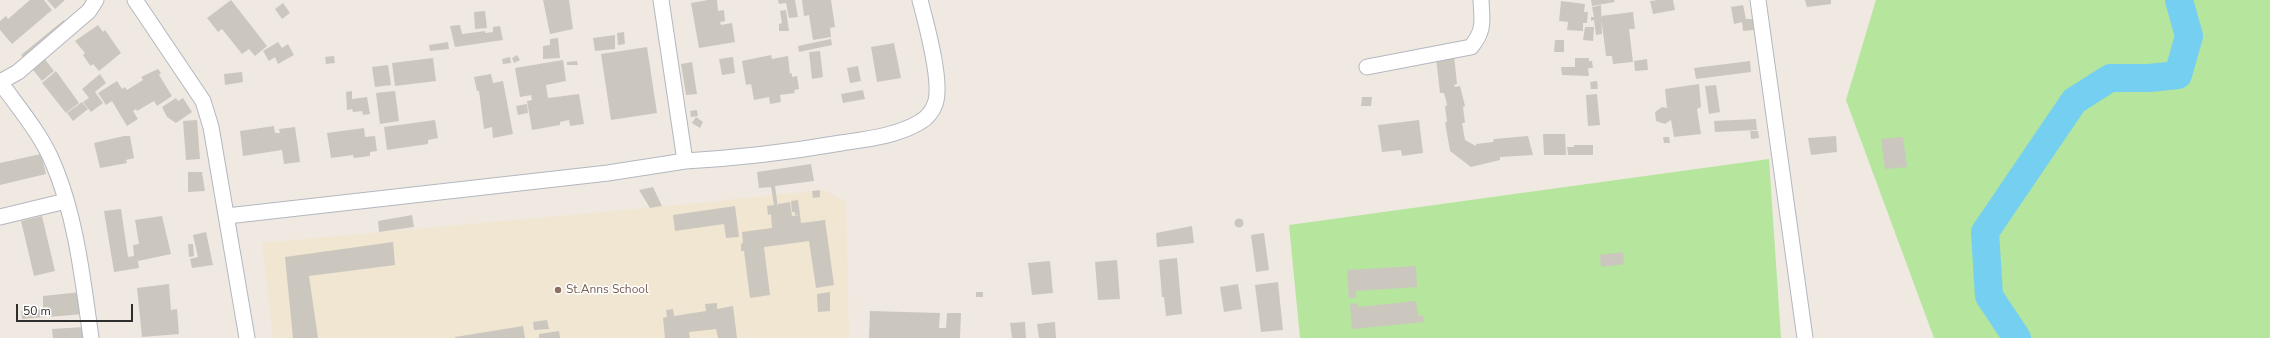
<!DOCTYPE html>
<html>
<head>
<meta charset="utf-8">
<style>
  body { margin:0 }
  #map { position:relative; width:2270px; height:338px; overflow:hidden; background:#efe9e1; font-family:"Nunito Sans",sans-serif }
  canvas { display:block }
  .scale { position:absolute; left:16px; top:304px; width:117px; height:18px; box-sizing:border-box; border:2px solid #2e2e2e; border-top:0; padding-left:5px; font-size:12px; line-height:14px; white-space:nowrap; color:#2e2e2e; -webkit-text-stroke:3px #fff; paint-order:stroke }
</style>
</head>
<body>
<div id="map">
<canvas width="2270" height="338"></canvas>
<div class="scale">50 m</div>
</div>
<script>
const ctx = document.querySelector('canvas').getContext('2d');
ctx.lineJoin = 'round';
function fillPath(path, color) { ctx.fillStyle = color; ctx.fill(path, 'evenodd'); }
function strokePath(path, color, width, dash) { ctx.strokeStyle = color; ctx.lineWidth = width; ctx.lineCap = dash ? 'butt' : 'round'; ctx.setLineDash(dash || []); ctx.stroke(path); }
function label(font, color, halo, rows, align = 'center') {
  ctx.font = font + ' "Nunito Sans",sans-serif'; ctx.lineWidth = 3; ctx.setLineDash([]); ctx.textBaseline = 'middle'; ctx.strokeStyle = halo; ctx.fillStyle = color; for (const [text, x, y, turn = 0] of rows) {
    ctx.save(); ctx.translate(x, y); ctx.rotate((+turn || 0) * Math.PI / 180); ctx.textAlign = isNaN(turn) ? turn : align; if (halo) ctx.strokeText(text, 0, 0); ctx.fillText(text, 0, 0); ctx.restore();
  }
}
fillPath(new Path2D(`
  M824,190L846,202L849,338H273L262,243L658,207Z`), '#f0e6d1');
fillPath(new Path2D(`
  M1876,0H2270V338H1934L1846,100Z
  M1769,159L1781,338H1300L1289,225Z`), '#b6e59e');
strokePath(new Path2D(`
  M2017,338L1989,296L1985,232L2074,101L2110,78H2149L2178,75L2189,36L2179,0`), '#75cff0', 28);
fillPath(new Path2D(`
  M30,0H44L52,10L12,44L0,30V21L6,16L8,19Z
  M47,0H65L55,9Z
  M231,0L267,46L255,56L249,49L242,54L222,29L218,32L207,18Z
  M543,0H569L573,29L550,34Z
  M708,0H717L718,11L724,10L725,21L720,22L721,25L732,23L735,42L699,48L691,3Z
  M778,0H795L798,17L789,18L786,3L779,4Z
  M802,0H831L835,27L830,28L831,37L813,40L809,15L804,16Z
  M1591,0H1614L1615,2L1592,6Z
  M1658,0H1673L1675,10L1653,14L1650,1Z
  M1805,0H1831V4L1807,7Z
  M1561,1L1585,4L1584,12H1588L1587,23H1583V31L1567,30L1568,22L1559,21Z
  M283,3L290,13L282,19L275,9Z
  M1601,5L1602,34L1596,35L1594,20L1591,21V17H1594L1592,7Z
  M1743,5L1746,19H1753L1754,30L1743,31L1742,22L1734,24L1731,7Z
  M786,10L789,31H779V24L782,23L780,11Z
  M485,11L487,28L475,29L474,12Z
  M1633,12L1635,29H1629L1633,62L1613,64L1612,56H1606L1601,16Z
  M64,20L71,28L40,53L54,71L42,81L21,55Z
  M98,25L103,32L105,30L121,53L99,71L93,64L91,66L89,64L83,55L85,53L75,41Z
  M460,25L462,34L485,31V33L493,32V27L500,26L503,40L455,47L450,26Z
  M1585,27H1594L1593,41L1583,40Z
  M624,32L625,44L618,45L617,33Z
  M615,35V49L595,51L593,38Z
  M558,38L560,58L543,59V46L550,45V39Z
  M831,39L832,45L799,52L798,46Z
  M1555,40H1564V52H1554Z
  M278,42L282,48L288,44L294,55L278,64L275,57L269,61L263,51Z
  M448,42L449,49L430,51L429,45Z
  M894,43L901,78L877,82L871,47Z
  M647,47L657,113L611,120L601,54Z
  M820,51L823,77L812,79L809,52Z
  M517,55L520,60L514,63L512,58Z
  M771,55L772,59L788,56L790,74L792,73V77L797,76L799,89L794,90L795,93L780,95L781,102L770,104L769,97L754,100L751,84L746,85L742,61Z
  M1454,55L1457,84L1454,85L1455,87L1460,86L1465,106L1463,107L1465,123H1462L1465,140L1476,146V144L1493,142L1494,139L1528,136L1533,155L1500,157V160L1471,167L1450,151L1445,122H1447L1445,106H1447L1446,100L1444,93H1440L1436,58Z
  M334,56L335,63L326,64L325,57Z
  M510,57L511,63L503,64L502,59Z
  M733,57L735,73L722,75L719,59Z
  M433,58L436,81L395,86L392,63Z
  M1575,58H1589V61H1592L1593,68H1588L1589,76L1562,75L1561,67H1575Z
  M1647,59L1648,70L1635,71L1634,61Z
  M563,60L566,81L546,85L548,98L579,94L584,124L570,126L569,120L560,122V125L532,130L527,101L532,100L531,95L520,97L515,68Z
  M577,61L578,65H567V62Z
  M1750,61L1751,72L1696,79L1694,68Z
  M692,62L697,94L686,95L681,64Z
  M388,65L391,85L375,87L372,67Z
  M858,66L861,81L850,83L847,68Z
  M158,69L161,73L159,75L172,96L157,106L154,101L137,111L136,109L133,111L138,119L127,126L112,101L106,105L98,93L117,81L122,89L125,87L127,90L143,80L141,77Z
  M56,71L79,103L66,113L42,83Z
  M242,72L243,82L225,85L224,74Z
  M100,74L106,83L95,92L103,103L91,112L83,102L89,98L82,89Z
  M491,74L493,83L503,81L513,134L493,138L492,127L484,129L479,91H477L474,77Z
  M1597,81L1598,89H1591L1590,82Z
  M1699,84L1701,107L1697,109L1701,134L1674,137L1671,120L1665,124L1656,121L1655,112L1662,107L1667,108L1665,89Z
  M1716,85L1720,112L1709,114L1705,86Z
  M863,90L865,99L843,103L841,94Z
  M352,91V99L367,97L370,114L363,115L362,111L353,112L352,109L347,110L346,92Z
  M395,91L399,121L380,124L376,93Z
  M1597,94L1600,125L1588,126L1586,95Z
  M1362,97H1372L1371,106H1361Z
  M176,98L178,101L183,98L192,112L176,123L167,117L162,107Z
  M82,102L88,109L73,121L67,113Z
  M527,104L528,113L518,115L516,106Z
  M697,110L698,116L691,117L690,111Z
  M696,117L703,122L700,128L692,123Z
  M1756,119L1757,130L1715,132L1714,121Z
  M197,120L200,159L186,160L183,121Z
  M435,120L438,138L428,140V144L387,150L384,127Z
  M1419,120L1423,153L1402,156L1401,150L1382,152L1378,125Z
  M274,126L275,133H280L279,129L295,127L300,162L284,164L282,150L243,156L240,131Z
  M364,128L365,137L375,136L377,151L370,152V156L354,158L353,155L331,158L327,133Z
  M1750,131H1758L1759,138L1751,139Z
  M1543,134H1565L1566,155H1544Z
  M124,136H130L134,158L126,160L127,163L100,168L94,143Z
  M1836,136L1837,152L1811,155L1808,138Z
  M1663,137H1669L1670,143H1664Z
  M1903,137L1907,167L1885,169L1881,139Z
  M1574,145H1593V155H1568L1567,147H1574Z
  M41,154L46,174L0,185V163Z
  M811,164L814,181L775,186L778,208V204L790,202L792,216L800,215L801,223L825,220L834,285L816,288L809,241L764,247L770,295L750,298L744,251H741V244L743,243L742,232L772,228L771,214L768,215L767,206L774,205L771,187L759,188L757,172Z
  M188,172H202L205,191L188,192Z
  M653,187L662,206L650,208L639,190Z
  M820,190V197L813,198L812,191Z
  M798,200L800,215H795V212H792L791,201Z
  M735,206L739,237L726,238L724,224L675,231L673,215Z
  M121,209L128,257L134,256L133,245L139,244L135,220L162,216L171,254L138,261L139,268L114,272L104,211Z
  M412,215L414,227L379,232L378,221Z
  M42,216L55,271L34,276L21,221Z
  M1234.5 223a4.5 4.5 0 1 1 9 0a4.5 4.5 0 1 1-9 0Z
  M1192,226L1194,243L1157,247L1156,233Z
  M206,232L213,265L192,268L190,259L198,257L193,235Z
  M1264,233L1269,270L1256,272L1251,235Z
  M393,242L395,265L309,276L318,338H293L285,257Z
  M188,244H193L194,256L189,257Z
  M1623,252L1624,264L1601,267L1600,255Z
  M1177,258L1182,314L1166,316L1164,297H1162L1159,260Z
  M1117,260L1120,299L1098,300L1095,262Z
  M1050,261L1053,293L1032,295L1028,263Z
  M1416,266L1417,287L1356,291V298H1349L1347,270Z
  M1278,282L1283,330L1261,332L1255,285Z
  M169,284L171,310L177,309L179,334L142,337L137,288Z
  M1238,284L1242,309L1224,312L1220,287Z
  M81,292L83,314L49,317L48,307L43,308V296Z
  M830,292V311L818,312L817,294Z
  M976,292H983V297H976Z
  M1416,301L1418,316L1423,315L1424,322L1352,329L1350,304L1358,303V307Z
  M717,303V309L733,306L737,338H718L716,329L689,332L690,338H665L663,318L667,317L666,310L673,309L674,316L706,311L705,304Z
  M45,309L46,317L22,319L21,311Z
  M870,311L940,313L939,328H946L947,313H961L960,338H869Z
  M547,320L549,329L534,330L533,322Z
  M1025,322L1026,338H1012L1010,323Z
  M1055,322L1056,338H1039L1037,324Z
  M523,326L525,338H455V337Z
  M84,327L85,338H53L52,329Z
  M559,331L560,338H539V334Z`), '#cbc7bf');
const minor = new Path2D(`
  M135,0L203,101L211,127L247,338
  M1758,0L1805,338
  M1367,67L1471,47C1485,30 1482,21 1481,0
  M0,82C18,107 41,134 53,163C76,216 83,281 91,338
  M0,82L18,72L89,11L96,0
  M685,161C738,158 789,152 841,143C867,139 897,136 920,122C927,118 932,112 935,104C943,83 926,23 920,0
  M227,216L608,173L685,161L661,0
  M0,217L66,201`);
strokePath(minor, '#b4b7c1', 17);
strokePath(minor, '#fff', 15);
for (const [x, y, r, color] of [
  [558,290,4,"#8d6e63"]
]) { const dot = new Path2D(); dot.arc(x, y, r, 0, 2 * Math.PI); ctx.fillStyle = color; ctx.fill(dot); strokePath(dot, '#fff', 1.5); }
label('12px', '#785e54', '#fff', [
  ["St.Anns School",566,290]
], 'left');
</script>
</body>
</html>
